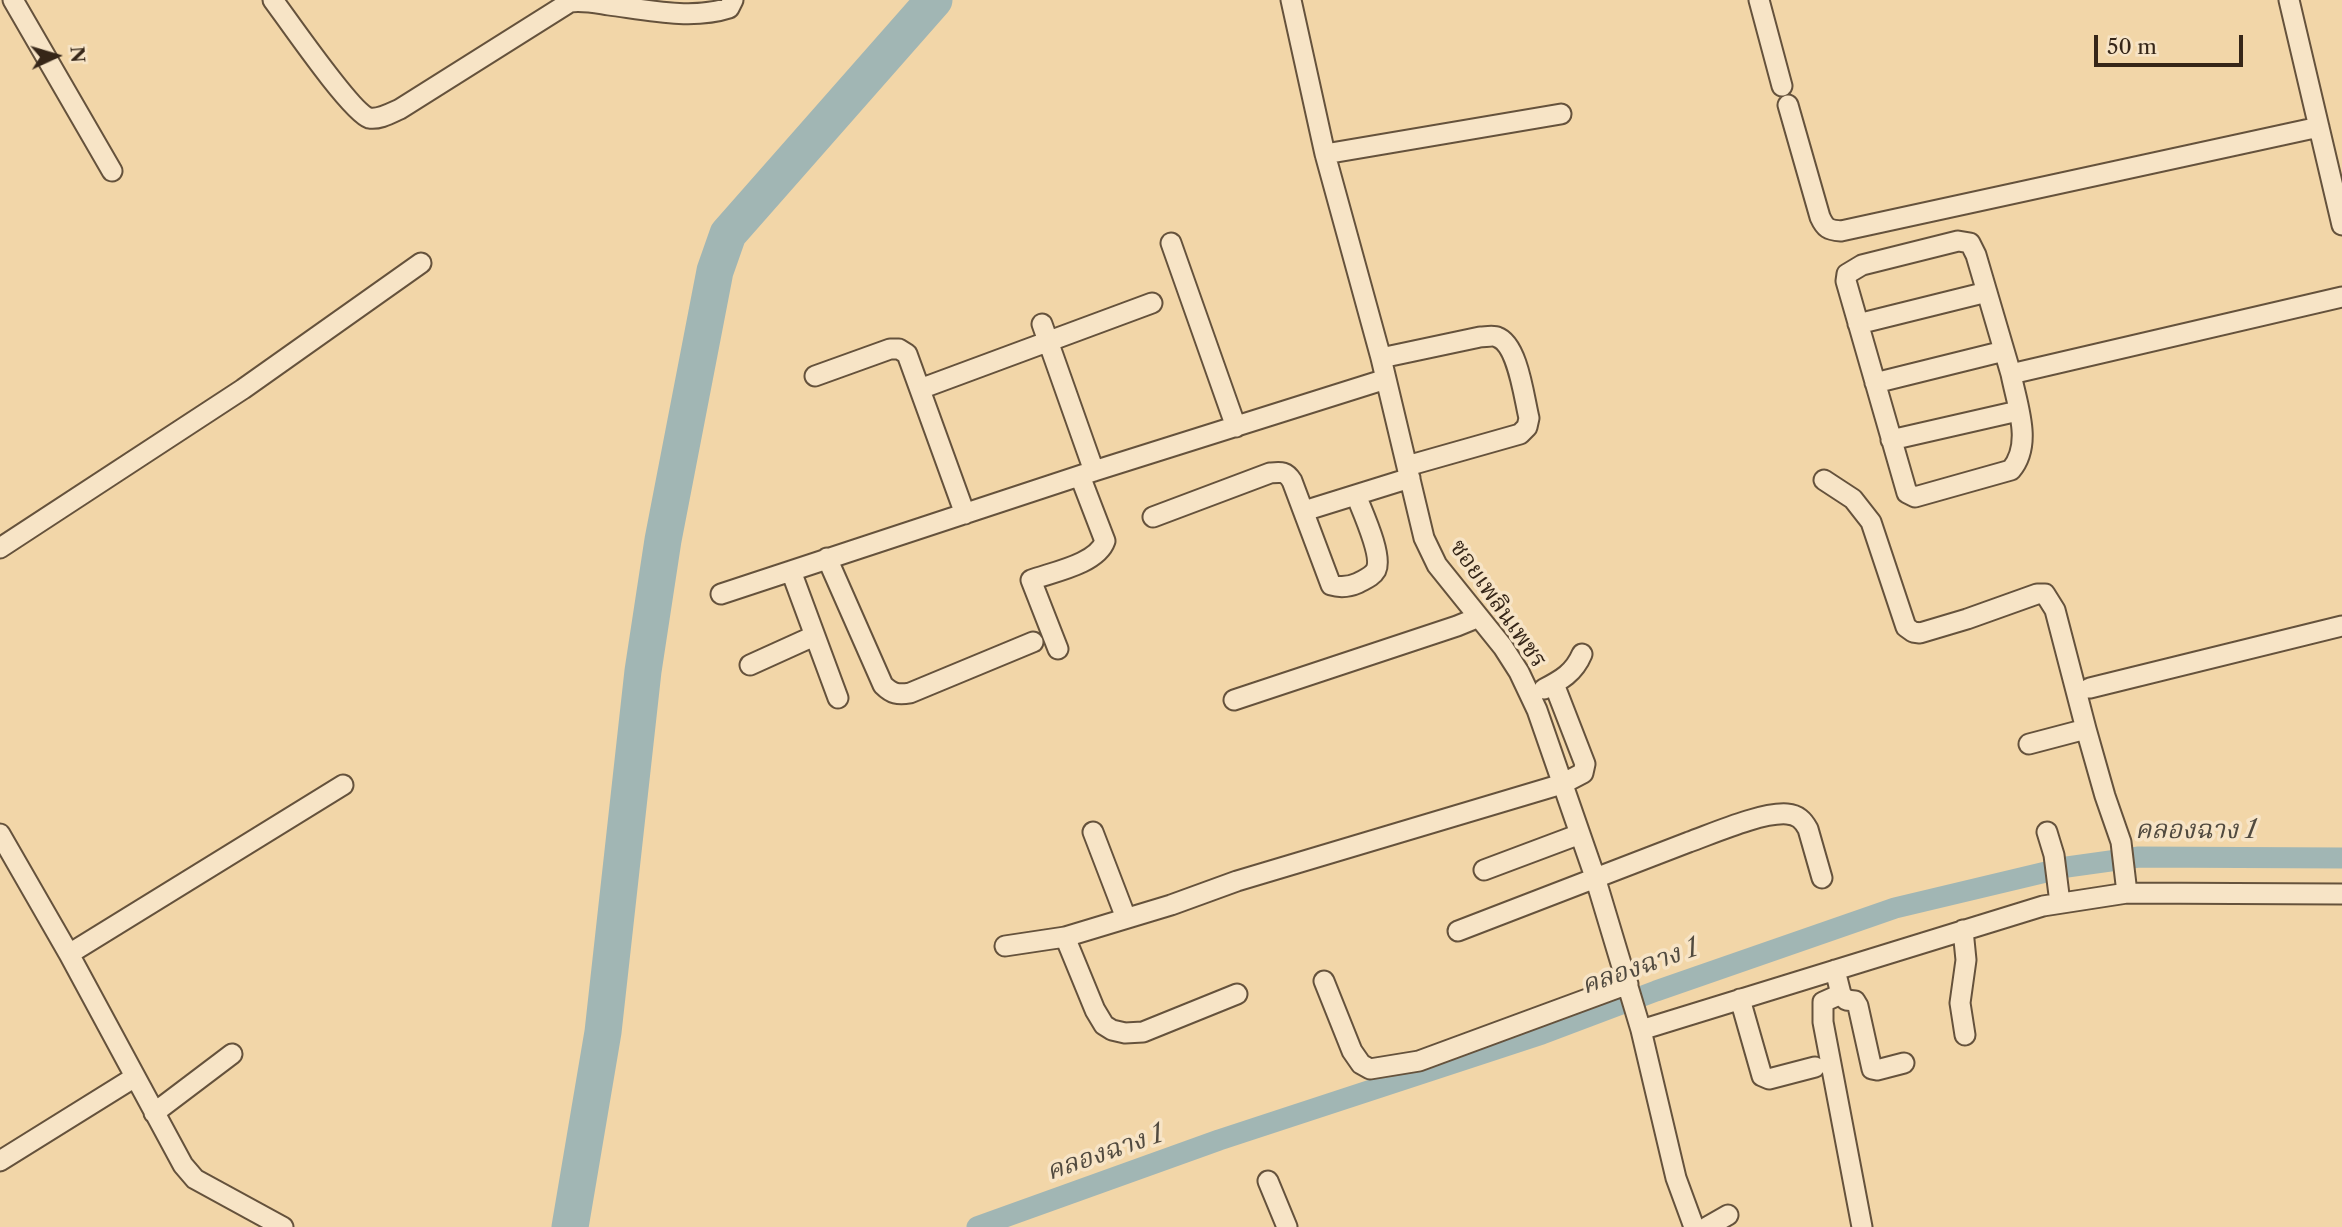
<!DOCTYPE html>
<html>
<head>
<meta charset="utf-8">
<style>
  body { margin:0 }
  #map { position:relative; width:2342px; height:1227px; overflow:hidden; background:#f2d6a8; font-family:"Libre Caslon Text",serif }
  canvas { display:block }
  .north { position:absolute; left:21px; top:21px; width:70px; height:70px; -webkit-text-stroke:5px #f7e4c6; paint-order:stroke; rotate:86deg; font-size:19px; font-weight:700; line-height:28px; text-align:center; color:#362618 }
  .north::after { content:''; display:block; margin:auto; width:24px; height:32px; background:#362618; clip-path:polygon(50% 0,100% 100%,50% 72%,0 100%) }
  .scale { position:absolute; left:2094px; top:35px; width:149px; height:32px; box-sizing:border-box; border:4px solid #362618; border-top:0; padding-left:9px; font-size:21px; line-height:24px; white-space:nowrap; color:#362618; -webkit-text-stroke:5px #f7e4c6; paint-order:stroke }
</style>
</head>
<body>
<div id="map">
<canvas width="2342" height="1227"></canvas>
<div class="north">N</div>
<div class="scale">50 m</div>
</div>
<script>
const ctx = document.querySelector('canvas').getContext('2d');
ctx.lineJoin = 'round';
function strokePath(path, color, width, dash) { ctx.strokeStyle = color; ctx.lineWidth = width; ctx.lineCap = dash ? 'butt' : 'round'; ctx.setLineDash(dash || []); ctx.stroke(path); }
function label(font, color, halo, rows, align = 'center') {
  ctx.font = font + ' "Libre Caslon Text","Noto Serif Thai",serif'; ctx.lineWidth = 7; ctx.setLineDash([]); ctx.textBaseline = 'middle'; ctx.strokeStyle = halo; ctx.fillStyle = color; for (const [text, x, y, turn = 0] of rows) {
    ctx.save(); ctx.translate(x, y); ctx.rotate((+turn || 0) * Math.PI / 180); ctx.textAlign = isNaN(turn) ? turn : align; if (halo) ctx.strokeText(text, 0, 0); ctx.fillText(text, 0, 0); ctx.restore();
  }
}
strokePath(new Path2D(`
  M977,1227L1219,1140L1542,1034L1656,991L1895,908L2067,867L2139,857L2342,858`), '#a1b6b4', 21);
strokePath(new Path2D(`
  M570,1227L603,1032L643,671L663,540L715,271L728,234L934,0`), '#a1b6b4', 37);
const minor = new Path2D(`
  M13,0L112,171
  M273,0C288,20 351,112 369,118C379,120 391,113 400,109L570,2C583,0 596,3 609,5C647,10 692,20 729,8L733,0
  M1291,0L1325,154L1381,358L1424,538L1437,565L1503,647L1519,672L1537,710L1595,877L1641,1030L1676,1178L1694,1227
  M1759,0L1782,86
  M2289,0L2342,225
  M1788,105L1820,217C1825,228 1828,230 1841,231L2319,127
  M1325,154L1561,114
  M1171,243L1236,427
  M1042,324L1094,471
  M1858,324L1987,292
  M1381,358L1480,337C1485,337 1493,335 1497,337C1518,344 1524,398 1529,418L1527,427L1520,434L1407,466
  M2011,374C2017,405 2033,444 2011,470L1915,497L1907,493L1846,281L1847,274L1862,265L1958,241L1970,243L1976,255L2011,374L2342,297
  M815,376L890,349H899L907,354L965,514
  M1875,383L2004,351
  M920,389L1152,303
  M1891,440L2018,411
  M1824,480L1853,499L1871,522L1906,627L1913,632L1920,633L1967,619L2037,594H2045L2055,610L2086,729L2105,796L2121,842L2127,893
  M1304,511L1410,478
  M1153,517L1270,473C1281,472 1286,471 1292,481L1331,585C1341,588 1349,587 1358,583C1365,579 1372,577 1376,570C1383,555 1362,511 1356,495
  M0,548L243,389L421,263
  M827,558L883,685C892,694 898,695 910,693L1033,642
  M791,571L838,698
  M721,594L1094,471L1386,379
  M1058,649L1031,580C1053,572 1097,564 1105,541L1080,476
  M750,665L814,636
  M2090,688L2342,626
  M1544,689C1561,680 1574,673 1582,654
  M1234,700L1457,626L1479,617
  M2029,744L2086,729
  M1093,832L1126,918
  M2047,832L2054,855L2060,903
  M0,834L69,954L183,1165L195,1179L283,1227
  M1484,870L1580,834
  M1963,930L1966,960L1960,1003L1965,1035
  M1458,931C1535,901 1612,871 1689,842C1714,833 1762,812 1787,814C1798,815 1803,820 1808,829L1822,878
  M1065,937L1095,1010L1104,1025L1112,1030L1125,1033L1143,1032L1237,994
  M1005,946L1065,937L1171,905L1237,881L1562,784L1583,773L1585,764L1554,684
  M69,954L343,785
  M1835,970L1841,994L1823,1002V1022L1862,1227
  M1324,981L1352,1051L1361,1064L1370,1069L1419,1061L1628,984
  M1841,994L1846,1000L1855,1001L1858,1006L1872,1069L1877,1070L1904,1063
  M1740,999L1762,1076L1769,1079L1815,1067
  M1641,1030L2043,906L2127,893L2342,894
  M154,1113L232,1054
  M0,1161L135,1077
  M1268,1181L1287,1227
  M1707,1227L1728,1215`);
strokePath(minor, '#65523c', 23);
strokePath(minor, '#f7e4c6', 19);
label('24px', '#362618', '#f7e4c6', [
  ["ซอยเพลินเพชร",1498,604,55]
]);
label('italic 26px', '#514a3f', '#f7e4c6', [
  ["คลองฉาง 1",2196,830],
  ["คลองฉาง 1",1640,967,-19],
  ["คลองฉาง 1",1105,1153,-19]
]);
</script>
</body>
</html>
